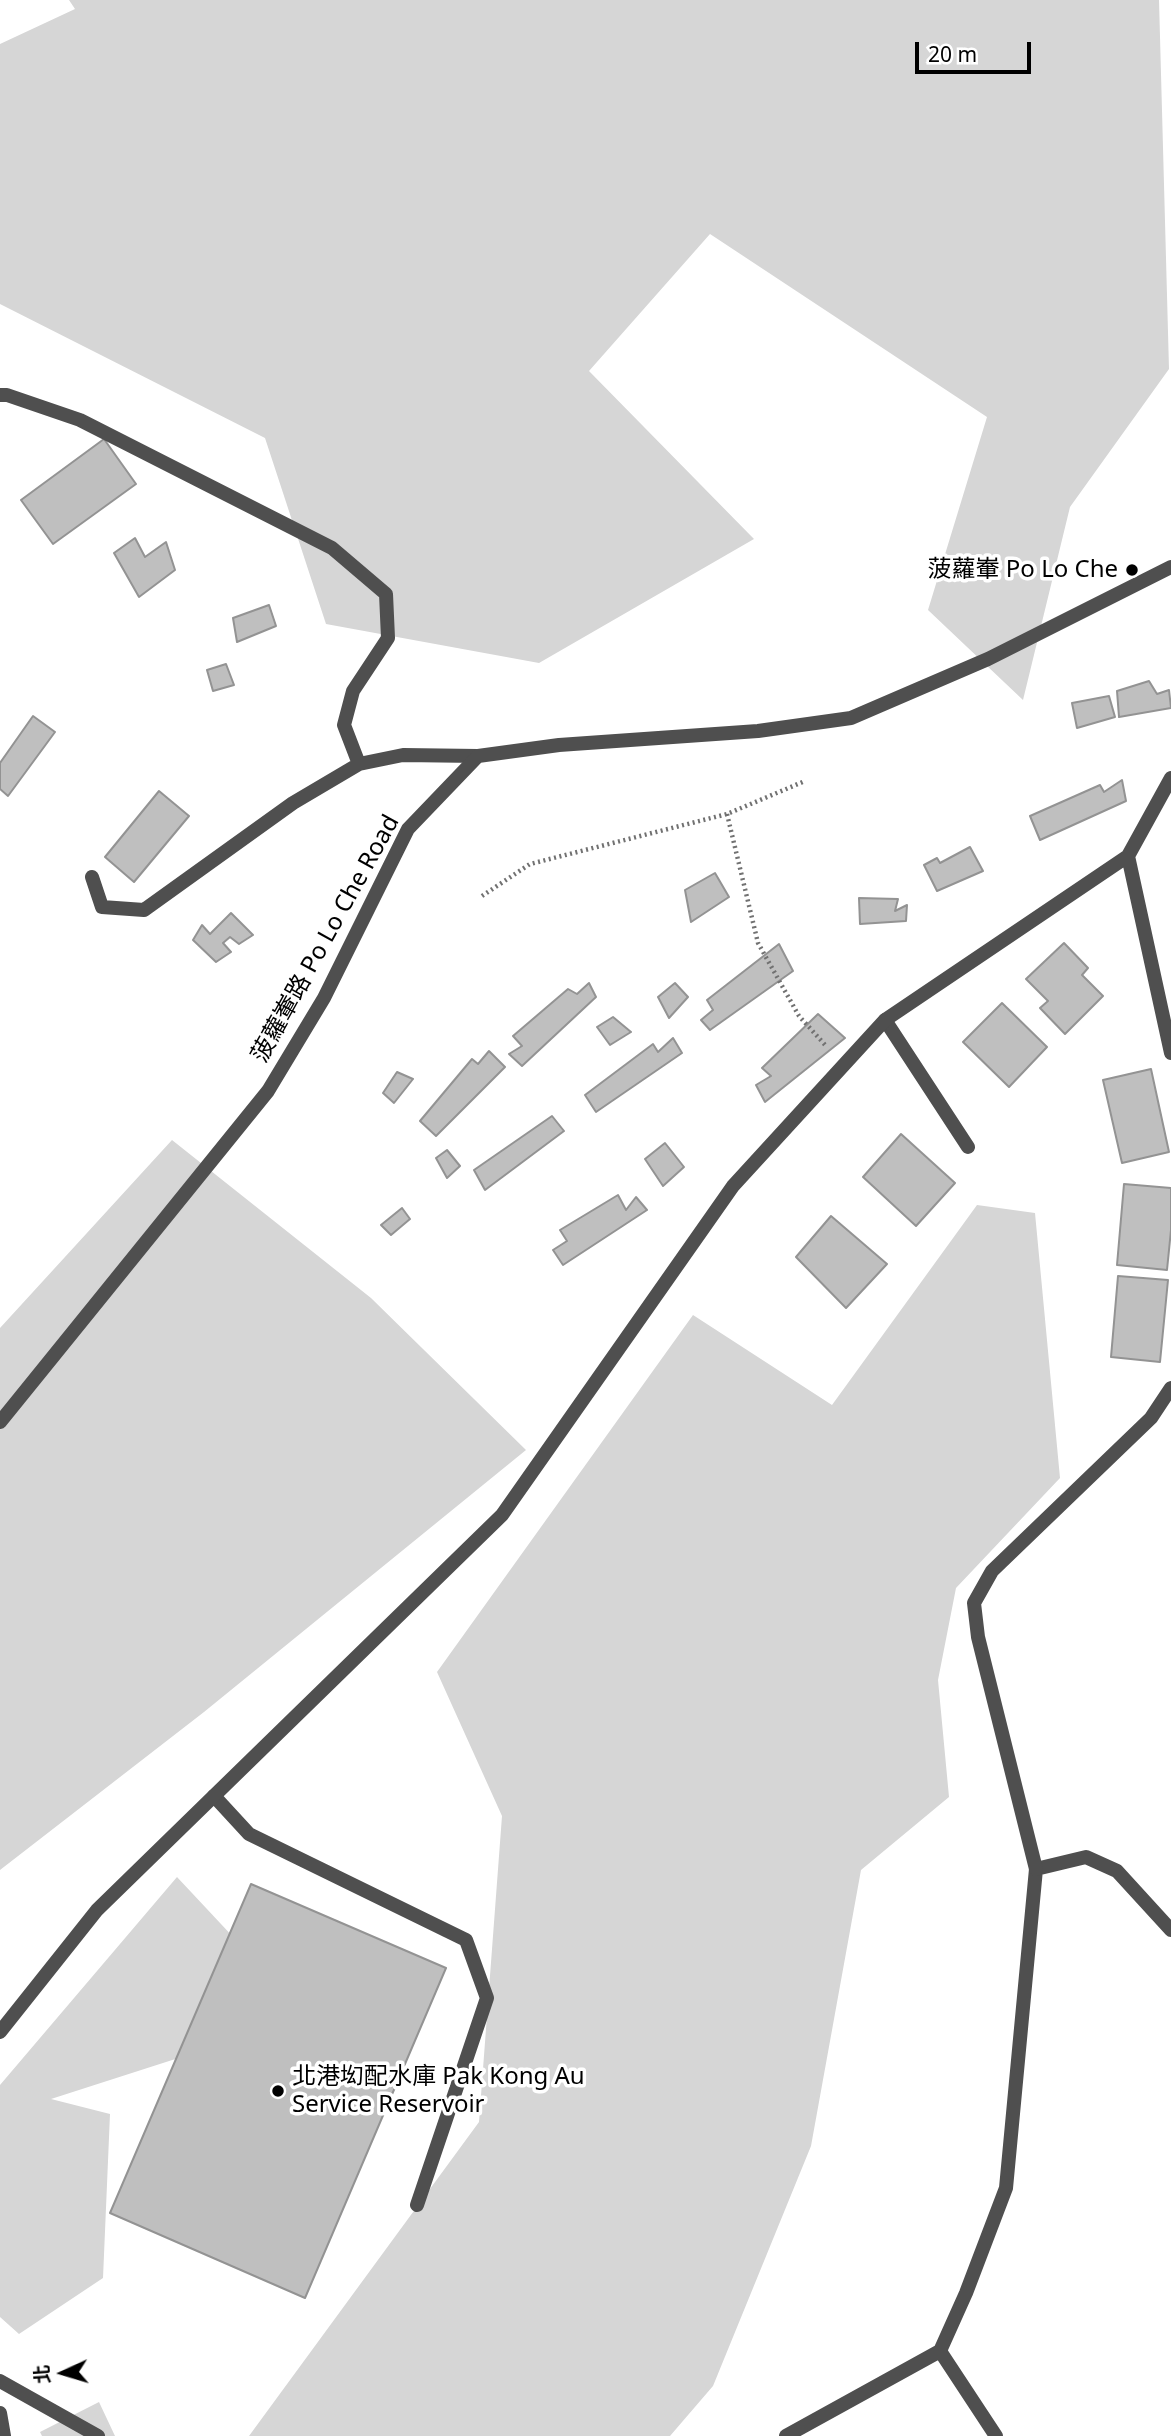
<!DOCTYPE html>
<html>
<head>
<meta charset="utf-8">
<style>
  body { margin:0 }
  #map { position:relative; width:1171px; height:2436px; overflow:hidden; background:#fff; font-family:"Noto Sans","Noto Sans TC",sans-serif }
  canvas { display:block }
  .north { position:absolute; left:28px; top:2338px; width:70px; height:70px; -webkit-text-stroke:5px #fff; paint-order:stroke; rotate:266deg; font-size:19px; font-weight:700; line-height:28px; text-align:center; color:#000 }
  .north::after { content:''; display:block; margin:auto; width:24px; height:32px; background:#000; clip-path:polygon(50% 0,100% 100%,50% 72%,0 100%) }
  .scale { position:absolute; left:915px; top:42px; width:116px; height:32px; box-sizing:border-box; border:4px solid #000; border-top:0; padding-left:9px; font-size:21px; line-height:24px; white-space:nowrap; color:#000; -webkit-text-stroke:5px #fff; paint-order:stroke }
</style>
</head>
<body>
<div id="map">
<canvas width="1171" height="2436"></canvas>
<div class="north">北</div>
<div class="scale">20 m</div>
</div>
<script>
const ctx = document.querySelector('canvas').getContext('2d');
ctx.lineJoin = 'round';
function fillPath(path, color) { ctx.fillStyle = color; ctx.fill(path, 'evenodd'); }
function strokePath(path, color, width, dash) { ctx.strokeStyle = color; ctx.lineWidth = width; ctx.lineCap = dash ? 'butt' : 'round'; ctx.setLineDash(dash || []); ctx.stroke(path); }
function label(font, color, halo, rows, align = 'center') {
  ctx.font = font + ' "Noto Sans","Noto Sans TC",sans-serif'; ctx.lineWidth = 7; ctx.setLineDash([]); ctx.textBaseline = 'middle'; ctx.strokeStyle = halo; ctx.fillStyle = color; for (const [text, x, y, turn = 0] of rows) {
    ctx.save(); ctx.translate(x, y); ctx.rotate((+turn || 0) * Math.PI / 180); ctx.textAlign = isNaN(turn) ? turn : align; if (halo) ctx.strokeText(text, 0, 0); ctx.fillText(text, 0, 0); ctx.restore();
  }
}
fillPath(new Path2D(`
  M69,0H1159L1169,369L1070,507L1023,700L928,610L987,417L710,234L589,371L754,539L539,663L326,624L265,438L0,304V44L75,9Z
  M172,1140L371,1298L526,1450L204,1712L0,1870V1328Z
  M977,1205L1035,1213L1060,1478L956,1588L938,1680L949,1797L861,1870L811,2146L713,2386L670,2436H249L479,2122L502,1816L437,1672L693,1315L832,1405Z
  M177,1877L250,1955L222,2044L51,2099L110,2114L103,2278L19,2334L0,2317V2085Z
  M99,2402L115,2436H42L40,2432Z`), '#d6d6d6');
const building = new Path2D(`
  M104,439L136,484L53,544L21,500Z
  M135,538L145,557L166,542L175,570L139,597L114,553Z
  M269,605L276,626L237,642L233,618Z
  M226,664L234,685L213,691L207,670Z
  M1149,681L1157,694L1169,690L1171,708L1119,717L1117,691Z
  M1109,696L1115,717L1077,728L1072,703Z
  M33,716L55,732L8,796L0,789V763Z
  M1122,780L1126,801L1040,840L1030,816L1100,785L1104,792Z
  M159,791L189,816L134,882L105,857Z
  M970,847L983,871L937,891L924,865L937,858L940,863Z
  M715,873L729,897L691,922L685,890Z
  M859,898L898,899L895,911L907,905L906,921L860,924Z
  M231,913L253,935L239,944L230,937L223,943L231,952L216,962L193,940L202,925L210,934Z
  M1064,943L1088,968L1082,975L1103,996L1065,1034L1040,1008L1048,1001L1026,979Z
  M779,944L793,971L710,1030L701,1020L713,1010L707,1000Z
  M589,983L596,997L522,1066L509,1054L522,1046L513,1036L568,989L577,994Z
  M675,983L688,997L669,1018L658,997Z
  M1002,1003L1047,1047L1009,1087L963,1042Z
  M818,1014L845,1038L765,1102L756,1085L771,1076L762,1068Z
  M613,1017L631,1032L610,1045L597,1027Z
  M673,1038L682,1053L596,1112L585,1095L653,1044L658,1052Z
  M489,1051L505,1067L436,1136L420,1121L472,1059L478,1064Z
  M1151,1069L1169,1152L1122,1163L1103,1080Z
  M397,1072L413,1079L394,1103L383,1093Z
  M552,1116L564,1131L485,1190L474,1170Z
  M901,1134L955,1183L916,1226L863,1177Z
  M665,1143L684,1167L663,1186L645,1159Z
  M447,1150L460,1166L447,1178L436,1158Z
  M1124,1184L1171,1188V1230L1167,1270L1117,1265Z
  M618,1195L626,1210L636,1197L647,1210L563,1265L553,1250L567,1241L560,1230Z
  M402,1208L410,1219L391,1235L381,1225Z
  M831,1216L887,1264L846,1308L796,1257Z
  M1118,1276L1168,1280L1160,1362L1111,1357Z
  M251,1884L446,1968L305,2298L110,2213Z`);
fillPath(building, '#bfbfbf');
strokePath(building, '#939393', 2);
strokePath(new Path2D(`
  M727,814L758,943L799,1016L827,1047
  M482,896L530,864L727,814L805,781`), '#717171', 4.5, [2, 3.5]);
strokePath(new Path2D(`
  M0,395H7L80,420L332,548L386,594L388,638L353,691L344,725L359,764
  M92,877L102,907L144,910L293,803L359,764L403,755L478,756
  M885,1020L968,1147
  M214,1796L249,1834L466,1940L487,1998L417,2205
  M940,2351L996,2436
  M0,2381L98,2436
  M0,2413L4,2436
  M786,2436L940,2351L966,2293L1006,2188L1036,1869L1086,1857L1117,1871L1171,1930`), '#4f4f4f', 14);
strokePath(new Path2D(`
  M1171,778L1128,856L1171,1053
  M0,1422L268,1091L324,998L408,829L478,756L559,745L758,731L851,718L988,659L1171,567
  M1036,1869L978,1637L974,1603L992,1571L1151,1418L1171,1388
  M0,2032L97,1910L502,1515L733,1186L885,1020L1128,856`), '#4f4f4f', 14);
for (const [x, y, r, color] of [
  [1132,570,7,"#000"],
  [278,2091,7,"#000"]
]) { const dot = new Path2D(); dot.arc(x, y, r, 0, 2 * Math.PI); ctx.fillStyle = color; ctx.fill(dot); strokePath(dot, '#fff', 2.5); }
label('24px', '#000', '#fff', [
  ["菠蘿輋 Po Lo Che",1118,570],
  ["北港㘭配水庫 Pak Kong Au",292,2077,"left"],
  ["Service Reservoir",292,2105,"left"]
], 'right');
label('24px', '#000', '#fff', [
  ["菠蘿輋路 Po Lo Che Road",326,939,-61]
]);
</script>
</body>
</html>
